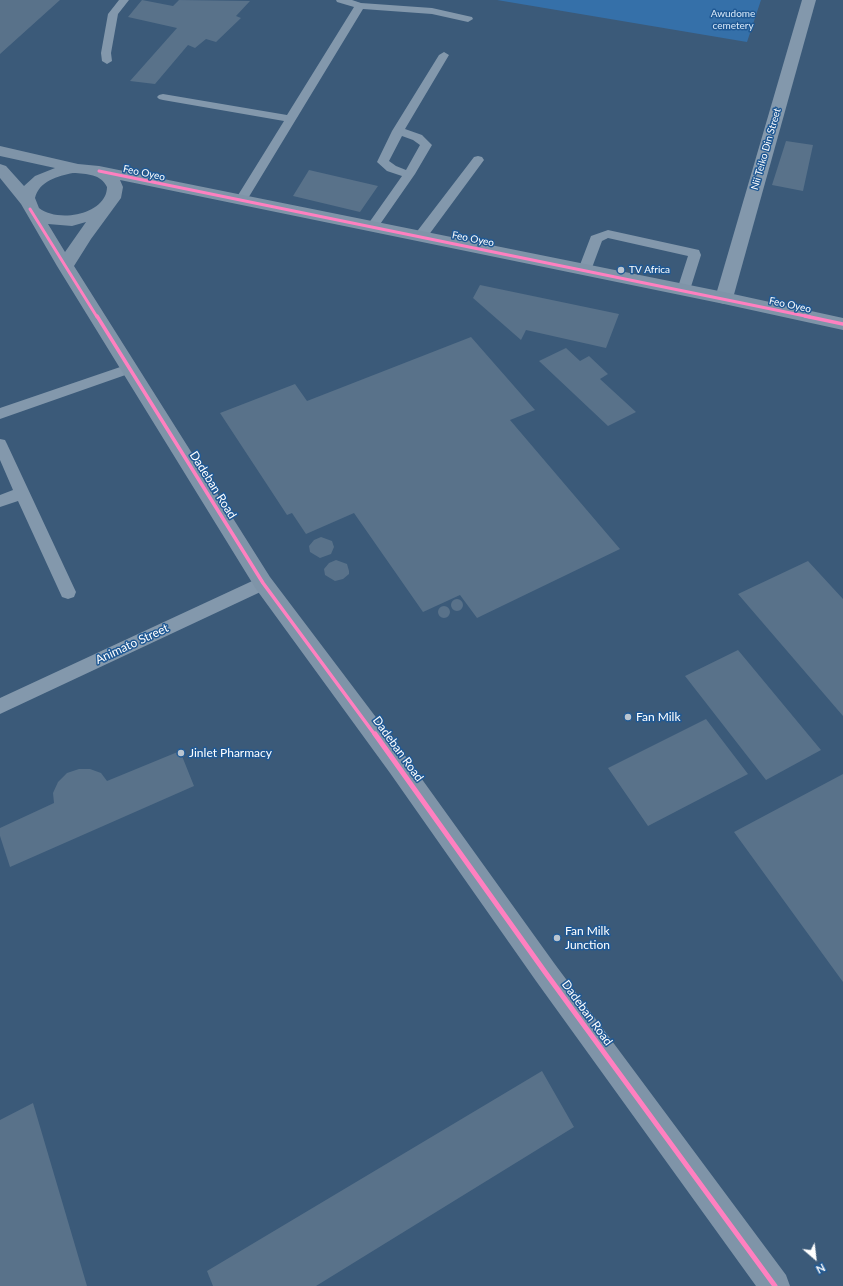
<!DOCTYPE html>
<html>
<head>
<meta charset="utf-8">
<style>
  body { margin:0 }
  #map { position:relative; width:843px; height:1286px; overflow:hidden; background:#3b5a79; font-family:Lato,sans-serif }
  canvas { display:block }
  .north { position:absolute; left:795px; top:1238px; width:40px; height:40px; -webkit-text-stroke:3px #205994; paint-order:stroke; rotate:152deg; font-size:11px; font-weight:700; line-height:16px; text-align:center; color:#fff }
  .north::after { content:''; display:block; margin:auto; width:14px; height:18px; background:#fff; clip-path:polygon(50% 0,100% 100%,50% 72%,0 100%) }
</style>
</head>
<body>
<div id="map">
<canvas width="843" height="1286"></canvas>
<div class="north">N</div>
</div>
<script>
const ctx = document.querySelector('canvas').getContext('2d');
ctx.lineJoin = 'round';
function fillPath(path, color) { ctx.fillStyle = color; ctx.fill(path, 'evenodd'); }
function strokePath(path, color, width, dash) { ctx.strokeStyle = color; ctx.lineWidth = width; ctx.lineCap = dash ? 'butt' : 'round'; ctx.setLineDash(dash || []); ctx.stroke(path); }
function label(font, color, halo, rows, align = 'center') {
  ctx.font = font + ' Lato,sans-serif'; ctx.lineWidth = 3; ctx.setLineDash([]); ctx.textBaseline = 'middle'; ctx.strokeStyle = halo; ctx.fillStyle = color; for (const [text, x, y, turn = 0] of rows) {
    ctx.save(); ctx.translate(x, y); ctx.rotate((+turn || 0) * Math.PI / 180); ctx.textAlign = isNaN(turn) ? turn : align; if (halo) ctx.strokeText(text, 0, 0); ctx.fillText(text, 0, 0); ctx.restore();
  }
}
fillPath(new Path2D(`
  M497,0H761L747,42Z`), '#3570a9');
fillPath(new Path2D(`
  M0,0H60L0,54Z
  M142,0L173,6L179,0L250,1L236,16L241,18L216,42L206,39L195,48L188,45L155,84L130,81L177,28L128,17Z
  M786,141L813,145L803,191L772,185Z
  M309,170L378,186L360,212L293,196Z
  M480,285L619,314L606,348L526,330L521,340L473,298Z
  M471,337L535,410L510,420L620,549L477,618L460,595L423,612L354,513L306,534L292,513L287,515L220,413L295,384L307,401Z
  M566,348L580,361L589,356L608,374L600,379L636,412L608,426L539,361Z
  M321,537L332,541L334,547L331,554L320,558L310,552L309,546L314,540Z
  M336,560L347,564L349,571V574L343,579L335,581L325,575L324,569L329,563Z
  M808,561L843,599V716L738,594Z
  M451 605a6 6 0 1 1 12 0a6 6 0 1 1-12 0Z
  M438 612a6 6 0 1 1 12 0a6 6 0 1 1-12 0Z
  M738,650L821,750L766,780L685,676Z
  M706,719L748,774L648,826L608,768Z
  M180,751L194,786L10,867L0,836V828L54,803L53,793L58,782L67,773L79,769H90L101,773L107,781Z
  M843,774V982L734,832Z
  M542,1071L574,1127L316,1286H213L207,1271Z
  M33,1103L87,1286H0V1120Z`), '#59728a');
fillPath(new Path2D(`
  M119,0H129L118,14L111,53L112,61L107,64L102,61L101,53L108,14Z
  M336,0H352L361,3L432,8L472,17L473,19L468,22L432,14L363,9L247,200L245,203H237L235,200L284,121L163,100L159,99L157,97L159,95L163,94L287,115L354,7L337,2Z
  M444,52L449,55L405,129L422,135L432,145L415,174L376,230H368L366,227L402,176L387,171L377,162L392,131L439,55ZM402,136L413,140L420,145L406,170L396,166L389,161Z
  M478,156L482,157L484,160L425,240H415L414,237L415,234L474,157Z
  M608,230L699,250L701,255L689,293L684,294L679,293L677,290L688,256L608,238L602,241L590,273L585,274L580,273L578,270L591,236Z
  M129,364L134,366L136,369L134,372L0,419V408Z
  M0,439L5,440L7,444L76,592L74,597L68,599L62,597L18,501L0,507V495L13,490L0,460Z
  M263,576L269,578L271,583L269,588L0,714V698Z`), '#8398ac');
fillPath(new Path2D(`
  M802,0H816L733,298L730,302L724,304L718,302L715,298Z`), '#8398ac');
fillPath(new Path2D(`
  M0,146L78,164L99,166L724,292L843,318V330L724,304L120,180L123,187L121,198L91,239L74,266L270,577L406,757L554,963L786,1275L790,1286H756L536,981L390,773L256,589L57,266L21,204L0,178V164L6,166L24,186L35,176L55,168L0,156ZM73,173C87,174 101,174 107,187C107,190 106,194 105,196C95,217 55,221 39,208L35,198C39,181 58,176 73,173ZM86,222L65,252L48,224L72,226Z`), '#7f94a8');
strokePath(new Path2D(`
  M99,171L810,317
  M30,209L97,317`), '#ff80c0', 3);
strokePath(new Path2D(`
  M97,316L263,583L375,735
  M805,316L843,324`), '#ff80c0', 3.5);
strokePath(new Path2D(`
  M375,734L545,972L775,1286`), '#ff80c0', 5);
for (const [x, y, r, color] of [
  [621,270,4,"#bac5d0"],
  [628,717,4,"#bac5d0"],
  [181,753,4,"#bac5d0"],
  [557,938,4,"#bac5d0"]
]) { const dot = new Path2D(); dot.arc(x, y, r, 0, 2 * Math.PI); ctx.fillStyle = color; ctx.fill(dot); strokePath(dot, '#205994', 1.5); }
label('10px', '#d9eafa', '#205994', [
  ["Awudome",733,14],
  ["cemetery",733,26]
]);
label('10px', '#fff', '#205994', [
  ["Nii Teiko Din Street",766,149,-74],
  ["Feo Oyeo",144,173,12],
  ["Feo Oyeo",473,239,11],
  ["Feo Oyeo",790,305,12]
]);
label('10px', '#fff', '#205994', [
  ["TV Africa",629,270]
], 'left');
label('12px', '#fff', '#205994', [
  ["Dadeban Road",213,485,58],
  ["Animato Street",132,644,-25],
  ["Dadeban Road",398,749,54],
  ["Dadeban Road",587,1013,54]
]);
label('12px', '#fff', '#205994', [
  ["Fan Milk",636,717],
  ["Jinlet Pharmacy",189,753],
  ["Fan Milk",565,931],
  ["Junction",565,945]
], 'left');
</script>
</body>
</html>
